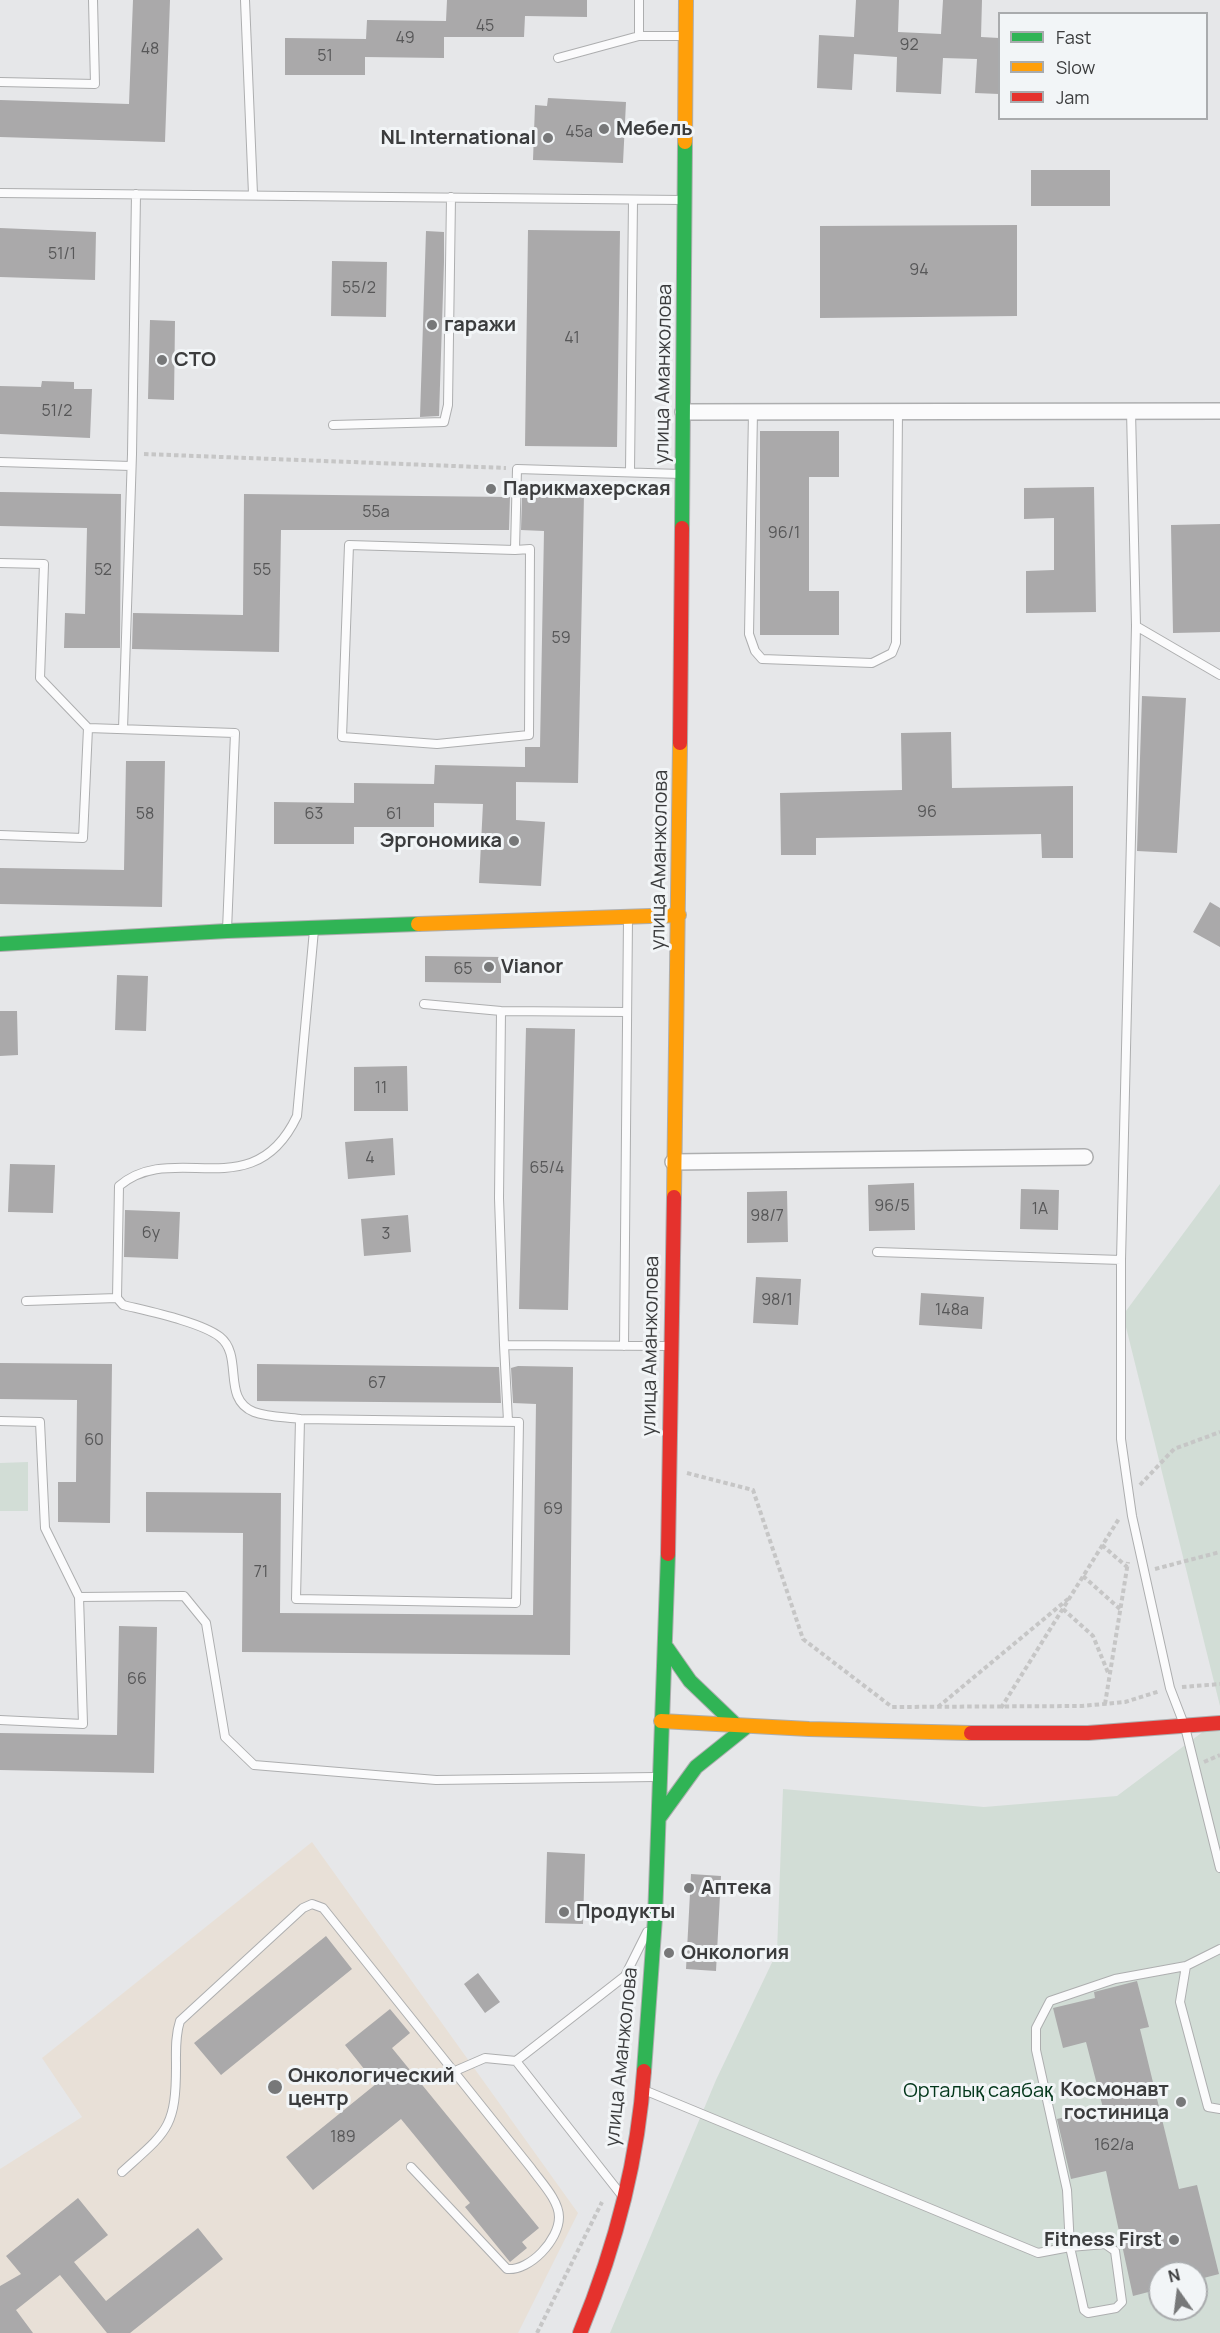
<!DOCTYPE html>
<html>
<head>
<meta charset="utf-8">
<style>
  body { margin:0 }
  #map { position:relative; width:1220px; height:2333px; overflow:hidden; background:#e6e7e9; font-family:Manrope,sans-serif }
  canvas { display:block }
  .legend { position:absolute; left:998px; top:12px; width:210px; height:108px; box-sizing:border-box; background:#f2f5f7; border:2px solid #a9abad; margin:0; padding:8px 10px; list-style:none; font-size:18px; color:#3b3c3d }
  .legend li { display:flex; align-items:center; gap:12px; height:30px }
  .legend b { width:30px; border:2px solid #a9abad }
  .north { position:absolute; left:1148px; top:2261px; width:60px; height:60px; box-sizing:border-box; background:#f2f5f7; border:2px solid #a9abad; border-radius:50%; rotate:346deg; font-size:16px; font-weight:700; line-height:24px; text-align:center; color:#3b3c3d }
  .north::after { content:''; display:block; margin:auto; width:21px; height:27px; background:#777879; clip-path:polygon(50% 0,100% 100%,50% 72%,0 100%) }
</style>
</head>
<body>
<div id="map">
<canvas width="1220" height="2333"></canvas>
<ul class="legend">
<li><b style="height:8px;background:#30b455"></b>Fast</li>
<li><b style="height:8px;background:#ff9f0a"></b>Slow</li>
<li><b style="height:8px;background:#e5322d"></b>Jam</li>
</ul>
<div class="north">N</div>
</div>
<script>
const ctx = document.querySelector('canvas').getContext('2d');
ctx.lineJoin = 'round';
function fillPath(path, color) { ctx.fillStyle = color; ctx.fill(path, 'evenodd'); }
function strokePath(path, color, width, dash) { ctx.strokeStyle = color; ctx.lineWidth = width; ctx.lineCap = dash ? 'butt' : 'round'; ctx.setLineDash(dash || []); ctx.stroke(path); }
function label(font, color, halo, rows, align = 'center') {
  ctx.font = font + ' Manrope,sans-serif'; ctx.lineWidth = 6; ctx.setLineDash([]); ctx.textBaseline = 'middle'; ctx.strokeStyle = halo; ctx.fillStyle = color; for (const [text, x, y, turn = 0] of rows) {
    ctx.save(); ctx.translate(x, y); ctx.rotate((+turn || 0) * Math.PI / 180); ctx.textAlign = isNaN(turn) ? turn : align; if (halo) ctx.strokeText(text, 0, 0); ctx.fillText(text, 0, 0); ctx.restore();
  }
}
fillPath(new Path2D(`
  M312,1842L578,2213L518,2333H0V2169L82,2117L42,2058Z`), '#e8e0d7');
fillPath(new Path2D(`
  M1220,1184V1706L1123,1315Z
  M28,1462V1511H0V1463Z
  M1220,1719V2333H610L716,2080L777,1952L783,1789L984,1807L1117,1796ZM1160,2273H1196V2309H1160Z`), '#d2ddd6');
fillPath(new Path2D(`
  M133,0H170L165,142L0,137V100L129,104Z
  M447,0H587V17L525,16L524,37H444V58L365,57V75H285V38L366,39L367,20L446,21Z
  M856,0H899L898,32L941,34L943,0H982L981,37L999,38V94L975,93L977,59L943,58L941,94L896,92L897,57L854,54L852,90L817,88L819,35L854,37Z
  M548,98L626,102L623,163L533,160L535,105L547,106Z
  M1031,170H1110V206H1031Z
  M1017,225V316L820,318V226Z
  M0,228L96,232L95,280L0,277Z
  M528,230L620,231L617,447L525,446Z
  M426,231L444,232V262L439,416L420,417Z
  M332,261L387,262L386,317L331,316Z
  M150,320L175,321L174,400L148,399Z
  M42,381L74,382V389H92L90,438L0,434V386L41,387Z
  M760,431H839V477H809V591H839V635H760Z
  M1094,487L1096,612L1026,613V571L1054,570V518L1024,519V488Z
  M0,492L121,494L120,648H64L65,613L85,614L87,528L0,526Z
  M528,493L584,494L578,783L516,782V820L545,822L541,886L479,883L483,804L434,803V827H354V844H274V802L354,803V783L434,784L435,765L525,767V747H540L544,531L521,530L522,497H528Z
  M244,494L510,497L509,530H281L279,652L132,649L133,613L243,615Z
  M1220,524V632L1173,633L1171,525Z
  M1142,696L1186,698L1177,853L1137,851Z
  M951,732L952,788L1073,786V858H1042L1041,834L816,838V855H781L780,793L902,790L901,733Z
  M126,761H165L162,907L0,904V868L124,870Z
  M1210,902L1220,908V947L1193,932Z
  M425,956L501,957V983L425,982Z
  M117,975L148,976L146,1031L115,1030Z
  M0,1011H17L18,1055L0,1056Z
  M526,1028L575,1029L568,1310L519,1309Z
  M407,1066L408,1111H354V1067Z
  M393,1138L395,1175L348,1179L345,1142Z
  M10,1164L55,1165L53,1213L8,1212Z
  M914,1183L915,1230L869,1231L868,1185Z
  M1021,1189L1059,1190L1058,1230L1020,1229Z
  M787,1191L788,1242L747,1243V1192Z
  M125,1210L180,1212L178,1259L124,1257Z
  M408,1215L411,1252L364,1256L361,1219Z
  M756,1277L801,1279L798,1325L753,1323Z
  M921,1293L984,1297L982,1329L919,1325Z
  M0,1363L112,1364L110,1523L58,1522V1482H76L77,1400L0,1399Z
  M257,1364L499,1367L501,1403L257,1401Z
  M518,1366L573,1367L570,1655L242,1652L243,1533L146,1532V1492L281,1493L280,1613L533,1615L536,1404L513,1403L511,1368Z
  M119,1626L157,1627L154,1773L0,1770V1733L117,1735Z
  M547,1852L585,1854L583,1924L545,1923Z
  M691,1874L721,1876L716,1971L686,1969Z
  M326,1936L352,1969L221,2075L194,2043Z
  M478,1973L500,2002L485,2013L464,1984Z
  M1137,1981L1149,2027L1140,2029L1179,2189L1197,2185L1219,2274L1196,2280V2273H1160V2289L1133,2296L1106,2171L1071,2179L1057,2119L1103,2108L1086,2042L1063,2048L1053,2008L1095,1998L1094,1992Z
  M390,2009L410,2033L392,2048L539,2228L522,2242L527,2248L510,2262L465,2207L470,2203L401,2119L313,2190L286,2157L376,2084L345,2045Z
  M78,2198L108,2235L74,2262L106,2301L198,2228L223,2259L130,2333H107L60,2275L16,2310L33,2333H0V2286L21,2274L6,2256Z`), '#aaa9aa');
const lane = new Path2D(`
  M245,0L253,194
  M639,0V36
  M558,58L639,36H684
  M0,82L95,84L93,0
  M0,193L682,200
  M1131,411L1136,626L1220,675
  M753,412L749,634L755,651L762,659L872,663L892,653L896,643L898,412
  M333,425L444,422L448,405L451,197
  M0,462L131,466
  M630,471L633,200
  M515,550L349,545L342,737L437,744L529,735L530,549L515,550L517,469L681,474
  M0,563L44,564L40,678L88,728L235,733L227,930
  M123,729L132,454L136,194
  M0,835L83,838L88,728
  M424,1004L501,1011L627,1012
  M501,1011L499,1198L504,1345
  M877,1252L1121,1260V1439L1132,1516L1170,1688L1185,1727L1220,1868
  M1121,1260L1136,626
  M26,1301L117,1298
  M624,1346L628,918
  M300,1419L519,1422L516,1603L296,1599Z
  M300,1419C285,1417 267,1417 254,1412C221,1399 244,1356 220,1337C201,1322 147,1311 123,1305L117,1298L119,1186C174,1139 253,1209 297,1116L314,930
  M0,1421L40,1422L45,1528L79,1597
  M508,1421L504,1345L669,1346
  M0,1720L83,1724L79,1597L184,1596L206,1623L225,1737L254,1765L436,1780L655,1777
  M1220,1949L1186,1966L1180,2002L1208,2107L1220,2109
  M455,2071L485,2058L516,2061
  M644,2090L1038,2253L1070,2247L1067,2190L1036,2050V2028L1050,2001L1115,1979L1186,1966
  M122,2172C166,2132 176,2129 176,2067C176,2052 175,2036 180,2021L303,1908L312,1904L323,1908L531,2168C540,2181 559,2200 559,2217C559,2240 530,2271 507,2269L411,2167
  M623,2197L516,2061L625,1976L647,1932
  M1105,2244L1115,2251L1122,2302L1116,2308L1088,2313L1084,2310L1070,2247Z`);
const street = new Path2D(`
  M683,412L1220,411
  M673,1162L1085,1157`);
const fast = new Path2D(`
  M682,528L685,142
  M0,944L227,931L418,924
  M667,1648L690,1681L737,1726
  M659,1818L696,1767L746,1727
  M644,2071L655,1918L668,1554`);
const slow = new Path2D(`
  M685,142L686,0
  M418,924L679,915
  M674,1197L680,743
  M661,1721L809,1729L971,1733`);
const jam = new Path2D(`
  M680,743L682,528
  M668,1554L674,1197
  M971,1733H1088L1220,1723
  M580,2333C615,2248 638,2163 644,2071`);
strokePath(lane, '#adaeaf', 10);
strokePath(street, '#adaeaf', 18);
strokePath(fast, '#adaeaf', 16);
strokePath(slow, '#adaeaf', 16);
strokePath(jam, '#adaeaf', 16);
strokePath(new Path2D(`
  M144,454L506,468
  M687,1473L753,1490L803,1639L892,1707L1082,1706L1125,1702L1160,1691
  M1140,1485L1174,1449L1220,1432
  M1102,1545L1127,1567
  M1155,1569L1220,1552
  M1083,1576L1120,1609
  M1063,1609L1093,1636L1109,1675
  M1182,1687L1220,1684
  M1105,1704L1128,1562
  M938,1707L1068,1599
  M1001,1708L1120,1517
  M1204,1762L1220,1755
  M537,2333L602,2202`), '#c6c6c6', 4, [4.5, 3]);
strokePath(lane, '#fbfbfc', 8);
strokePath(street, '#fbfbfc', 15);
strokePath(fast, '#30b455', 14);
strokePath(slow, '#ff9f0a', 14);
strokePath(jam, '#e5322d', 14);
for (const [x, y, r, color] of [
  [604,129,6,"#777879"],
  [548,138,6,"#777879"],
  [432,325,6,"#777879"],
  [162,360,6,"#777879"],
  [491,489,6,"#777879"],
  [514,841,6,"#777879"],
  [489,967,6,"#777879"],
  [689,1888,6,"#777879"],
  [564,1912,6,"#777879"],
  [669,1953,6,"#777879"],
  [275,2087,8,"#777879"],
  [1181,2102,6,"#777879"],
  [1174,2240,6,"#777879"]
]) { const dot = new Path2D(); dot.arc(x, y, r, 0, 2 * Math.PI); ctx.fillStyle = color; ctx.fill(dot); strokePath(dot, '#f2f5f7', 2); }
label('16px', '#575758', null, [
  ["45",485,27],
  ["49",405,39],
  ["92",909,46],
  ["48",150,50],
  ["51",325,57],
  ["45а",579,133],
  ["51/1",62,255],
  ["94",919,271],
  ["55/2",359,289],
  ["41",572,339],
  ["51/2",57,412],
  ["55а",376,513],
  ["96/1",784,534],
  ["52",103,571],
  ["55",262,571],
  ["59",561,639],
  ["96",927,813],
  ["58",145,815],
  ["63",314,815],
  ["61",394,815],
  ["65",463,970],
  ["11",381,1089],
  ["4",370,1159],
  ["65/4",547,1169],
  ["96/5",892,1207],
  ["1А",1040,1210],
  ["98/7",767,1217],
  ["6у",151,1234],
  ["3",386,1235],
  ["98/1",777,1301],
  ["148а",952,1311],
  ["67",377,1384],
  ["60",94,1441],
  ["69",553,1510],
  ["71",261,1573],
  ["66",137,1680],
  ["189",343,2138],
  ["162/a",1114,2146]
]);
label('bold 20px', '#3b3c3d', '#f2f5f7', [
  ["Мебель",616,129],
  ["NL International",536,138,"right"],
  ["гаражи",444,325],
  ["СТО",174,360],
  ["Парикмахерская",503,489],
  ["Эргономика",502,841,"right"],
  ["Vianor",501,967],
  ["Аптека",701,1888],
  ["Продукты",576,1912],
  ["Онкология",681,1953],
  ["Онкологический",288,2076],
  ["центр",288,2099],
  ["Космонавт",1169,2090,"right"],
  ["гостиница",1169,2113,"right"],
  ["Fitness First",1162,2240,"right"]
], 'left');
label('20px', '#3b3c3d', '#f2f5f7', [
  ["улица Аманжолова",664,374,-89],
  ["улица Аманжолова",660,860,-89],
  ["улица Аманжолова",651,1346,-89],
  ["улица Аманжолова",622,2057,-84]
]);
label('20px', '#02361a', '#f2f5f7', [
  ["Орталық саябақ",978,2091]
]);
</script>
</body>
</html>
